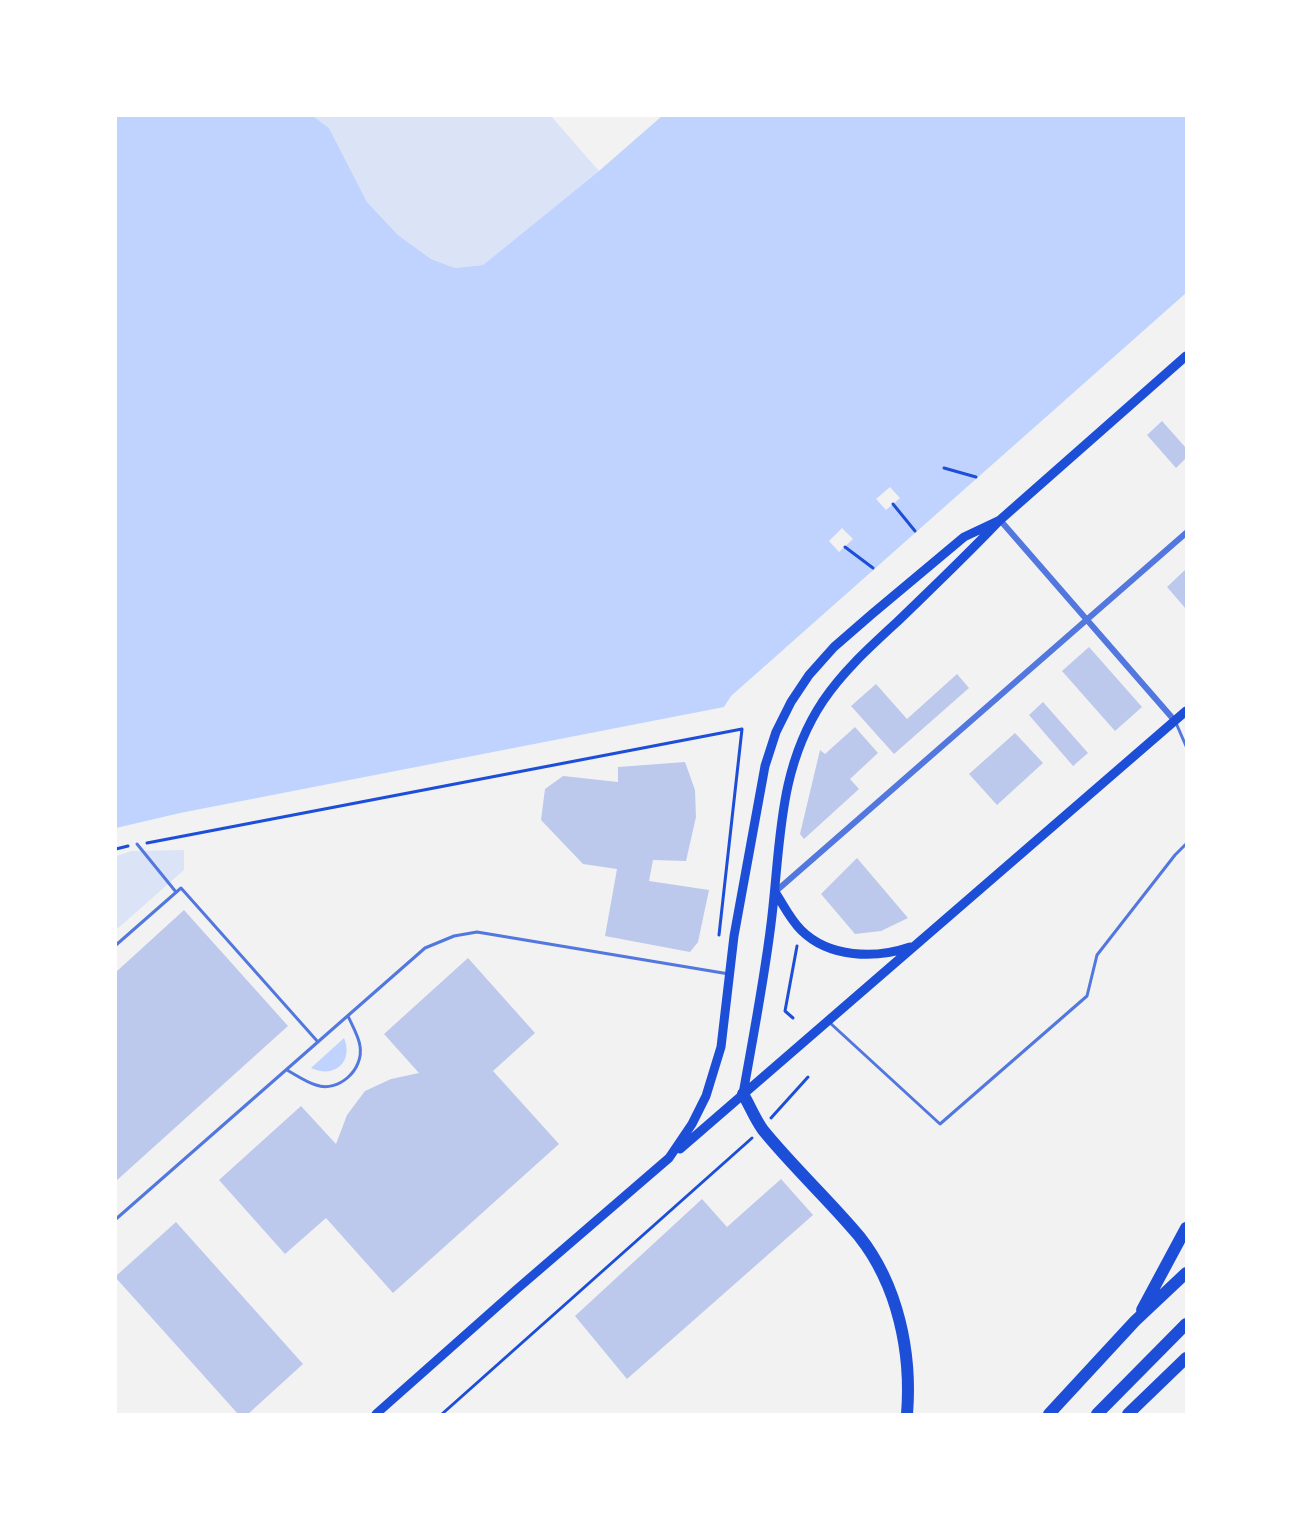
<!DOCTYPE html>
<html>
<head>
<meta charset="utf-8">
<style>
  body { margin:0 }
  #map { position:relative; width:1302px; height:1530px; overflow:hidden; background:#f2f2f2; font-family:Barlow,sans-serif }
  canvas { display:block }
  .frame { position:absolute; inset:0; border:117px solid #fff; pointer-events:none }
</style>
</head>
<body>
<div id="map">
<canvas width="1302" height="1530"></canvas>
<div class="frame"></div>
</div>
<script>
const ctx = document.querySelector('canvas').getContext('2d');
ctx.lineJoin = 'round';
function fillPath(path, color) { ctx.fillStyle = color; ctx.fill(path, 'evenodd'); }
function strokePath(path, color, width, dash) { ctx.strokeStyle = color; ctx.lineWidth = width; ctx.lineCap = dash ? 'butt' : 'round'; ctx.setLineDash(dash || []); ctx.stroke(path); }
fillPath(new Path2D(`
  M313,116H551L599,171L483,265L455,268L431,259L398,235L367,202L329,128Z
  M184,850V870L116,930V856L132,851Z`), '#dbe4f7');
fillPath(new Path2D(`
  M116,116H313L329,128L367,202L398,235L431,259L455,268L483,265L599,171L662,116H1186V293L731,696L724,707L180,813L116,828Z
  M344,1038C354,1062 334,1079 311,1068Z`), '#bfd3fe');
fillPath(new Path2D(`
  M890,487L900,498L886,510L876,499Z
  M842,528L853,539L839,552L829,541Z`), '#f2f2f2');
fillPath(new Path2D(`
  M1162,421L1186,448V458L1176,468L1147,435Z
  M1186,569V609L1167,587Z
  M1089,647L1142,707L1115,731L1062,671Z
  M957,674L969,688L894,754L851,706L876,684L907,719Z
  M1043,702L1088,753L1073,766L1029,715Z
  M855,727L878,753L850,779L859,789L804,839L800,834L820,750L825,754Z
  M1015,733L1043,763L997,805L969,774Z
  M685,762L695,790L696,817L686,861L653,860L649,881L709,890L698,942L690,952L605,936L617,869L583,864L541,820L545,789L563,776L618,782V767Z
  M857,858L908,918L881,931L855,934L821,894Z
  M184,910L288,1026L116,1181V972Z
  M468,958L535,1033L493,1071L559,1144L393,1293L326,1218L285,1254L219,1180L301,1106L336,1144L347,1115L365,1091L391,1079L419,1073L384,1034Z
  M781,1179L813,1215L627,1379L575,1316L702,1199L727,1227Z
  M176,1222L303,1364L248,1414H238L116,1278V1276Z`), '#bdc9ec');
strokePath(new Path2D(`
  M944,468L976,477
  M893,504L915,531
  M845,547L873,568
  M147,843L742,729L719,935
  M116,849L128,846
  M793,1018L785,1011L797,946
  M771,1118L808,1077
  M442,1414L752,1138`), '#1d4ed8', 3);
strokePath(new Path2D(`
  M1176,723L1186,746
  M137,844L176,892
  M116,945L181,888L318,1042
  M829,1022L940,1124L1087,996L1097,955L1175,855L1186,844
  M287,1070C296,1075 306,1082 316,1085C338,1093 364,1070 360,1046C359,1037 352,1025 348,1016
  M116,1219L425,948L454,936L477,932L729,974`), '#5277de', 3);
strokePath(new Path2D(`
  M1000,520L1175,721
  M775,892L1186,533`), '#5277de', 6);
strokePath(new Path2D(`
  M775,892C783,904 790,919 801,930C829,958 875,959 910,947
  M743,1094C753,1037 764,981 771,924C781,845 777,770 823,701C843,671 870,647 897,622C932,588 967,555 1000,520L1186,356
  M680,1149L1186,711
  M376,1414L517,1289L669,1158L692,1124L706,1096L721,1047L734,936L765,766L776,732L791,702L809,675L834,647L872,614L964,537L1000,520`), '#1d4ed8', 9);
strokePath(new Path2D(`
  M743,1094C750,1106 755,1119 763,1130C793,1167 829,1200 859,1236C898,1285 912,1353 907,1414
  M1142,1310L1186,1228
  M1049,1414L1135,1321L1186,1273
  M1097,1414L1186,1324
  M1128,1414L1186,1358`), '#1d4ed8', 12);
</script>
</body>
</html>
